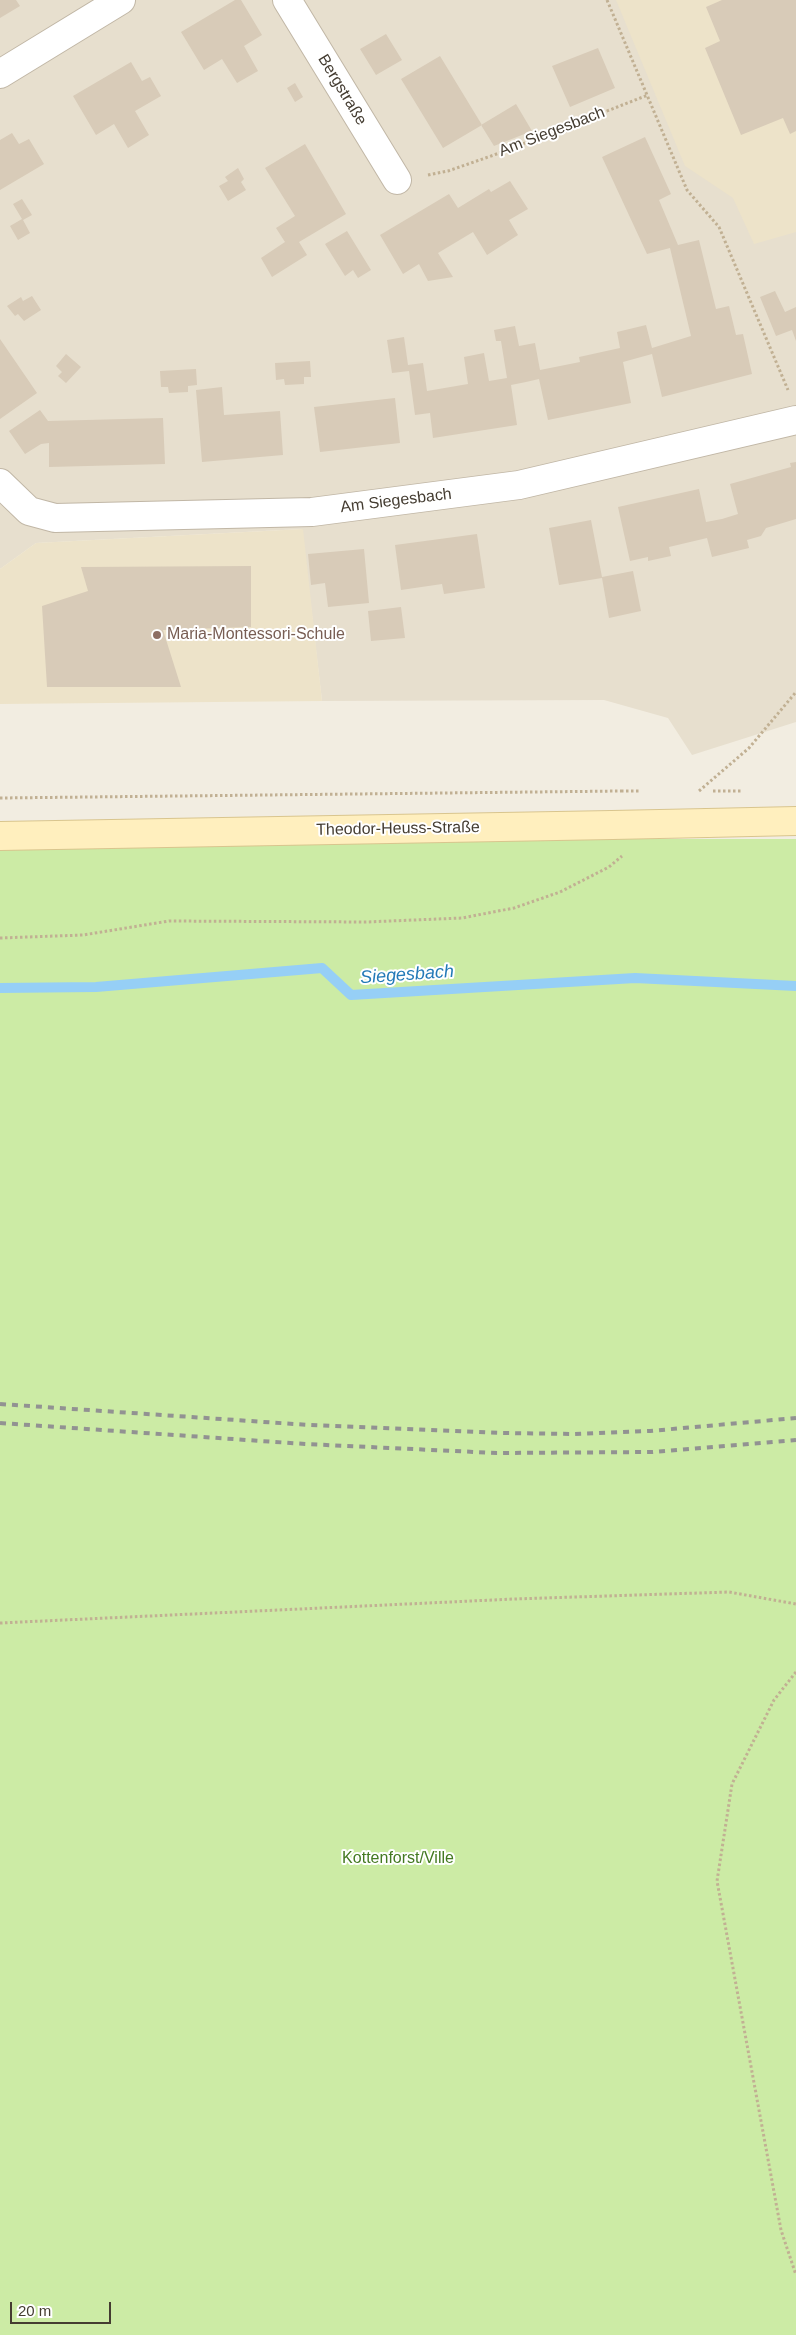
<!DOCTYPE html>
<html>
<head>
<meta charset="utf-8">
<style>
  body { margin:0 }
  #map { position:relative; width:796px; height:2335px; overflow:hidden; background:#f2ede1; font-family:Arial,sans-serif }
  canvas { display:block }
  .scale { position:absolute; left:10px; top:2302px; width:101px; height:22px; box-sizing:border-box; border:2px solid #443c31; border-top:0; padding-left:6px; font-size:15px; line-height:18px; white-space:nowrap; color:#443c31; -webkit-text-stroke:4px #fff; paint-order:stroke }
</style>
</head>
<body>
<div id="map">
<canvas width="796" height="2335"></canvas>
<div class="scale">20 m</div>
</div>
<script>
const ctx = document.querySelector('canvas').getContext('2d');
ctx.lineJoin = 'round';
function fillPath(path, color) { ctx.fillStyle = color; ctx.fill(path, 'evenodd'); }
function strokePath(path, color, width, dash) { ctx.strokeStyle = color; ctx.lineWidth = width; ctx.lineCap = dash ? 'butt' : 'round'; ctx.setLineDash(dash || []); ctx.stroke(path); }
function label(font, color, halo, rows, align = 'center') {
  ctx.font = font + ' Arial,sans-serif'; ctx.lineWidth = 4; ctx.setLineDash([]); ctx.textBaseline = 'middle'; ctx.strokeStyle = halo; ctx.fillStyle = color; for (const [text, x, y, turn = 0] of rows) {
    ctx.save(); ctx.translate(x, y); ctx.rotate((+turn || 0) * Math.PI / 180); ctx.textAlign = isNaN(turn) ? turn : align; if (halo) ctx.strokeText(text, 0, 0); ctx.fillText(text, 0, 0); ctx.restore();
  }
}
fillPath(new Path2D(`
  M0,0H796V722L692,755L668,718L604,700L322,701L302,529L36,543L0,569Z`), '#e7dfce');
fillPath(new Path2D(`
  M616,0H796V232L754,244L733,198L685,166Z
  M303,529L322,701L0,704V569L36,543Z`), '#ede3c9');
fillPath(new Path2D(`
  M612,825L642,839H796V2335H0V836Z`), '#cceba5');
strokePath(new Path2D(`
  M0,988L96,987L322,968L351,995L635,978L796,986`), '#96cff6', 10);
fillPath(new Path2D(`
  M0,0H16L20,6L0,18Z
  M235,0H241L262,35L244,46L258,71L237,83L222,59L204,70L181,32Z
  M722,0H796V131L790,134L783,118L741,135L705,48L720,41L706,7Z
  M386,34L402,60L376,75L360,49Z
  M598,48L615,88L570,107L552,66Z
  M440,56L482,125L443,148L401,79Z
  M131,62L142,81L150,77L161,96L135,111L149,135L128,148L114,124L96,135L73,96Z
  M295,83L303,97L295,102L287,88Z
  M516,104L532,131L494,146L481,125Z
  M12,133L19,144L29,139L44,164L0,190V140Z
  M645,137L671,194L659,200L678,245L699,240L716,309L729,306L736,335L743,334L752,374L662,397L652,354L623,362L631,403L548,420L539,379L526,382L511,385L517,425L433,438L430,413L415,415L409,371L392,373L387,340L404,337L408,365L423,363L427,391L468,384L464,357L484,353L489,381L507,378L501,341H496L494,330L515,326L519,346L535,343L540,370L580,362L579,357L620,348L617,332L646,325L652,348L691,336L670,248L647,254L602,157Z
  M305,144L346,214L299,242L307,255L272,277L261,258L285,242L276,228L295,216L265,168Z
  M238,168L244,179L241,182L246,190L228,201L219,186L228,181L225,177Z
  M510,181L528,209L509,220L518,235L487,255L473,232L438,253L453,277L428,281L419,264L403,274L380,235L449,194L458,208L489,189L491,192Z
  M22,199L32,215L23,220L30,233L18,240L10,226L22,219L13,204Z
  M347,231L371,270L358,278L353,270L345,276L325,244Z
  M775,291L785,312L796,307V341L792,330L776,336L760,297Z
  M32,296L41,310L24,321L18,314L15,316L7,306L21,297L23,301Z
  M0,339L37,393L0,419Z
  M66,354L81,367L66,383L58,376L62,372L56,366Z
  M310,361L311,377H304V384L285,385L284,379L276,380L275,363Z
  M196,369L197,385L188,386V392L169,393L168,387H161L160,371Z
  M222,387L224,415L280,411L283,455L202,462L196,390Z
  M395,398L400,443L320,452L314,407Z
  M40,410L48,421L163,418L165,464L49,467V443L41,444L25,454L9,431Z
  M796,462V519L766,528L761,536L747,540L749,548L712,557L707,538L669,547L671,556L648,561V557L630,561L618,507L699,489L706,522L722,519L738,514L730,484L791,467L790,463Z
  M591,520L602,577L633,571L641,611L609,618L602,578L559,585L549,528Z
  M477,534L485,588L444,594L442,584L401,590L395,545Z
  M364,549L369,603L328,607L325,583L311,585L308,554Z
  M251,566V627L163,630L181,687H47L42,606L88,591L81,567Z
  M401,607L405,638L371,641L368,611Z`), '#d8cbb8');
const street = new Path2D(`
  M287,0L397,180
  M0,74L121,0
  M0,483L29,511L55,518L312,512L519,485L796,420`);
const secondary = new Path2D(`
  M707,823L796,821
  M0,836L612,825`);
strokePath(street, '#c1b7a6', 30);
strokePath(secondary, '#d9c58e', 30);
strokePath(new Path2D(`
  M607,0L687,190L719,227L788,390
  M428,175L448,171L494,155L648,95
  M699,791L749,748L796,692
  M0,798L621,791
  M0,938L83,935L169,921L366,922L462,918L514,908L560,892L609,867L622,856
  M0,1623L514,1599L729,1592L796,1604
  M796,1672L774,1700L732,1784L717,1881L781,2230L796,2275`), '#c1b093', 3, [2.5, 2.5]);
strokePath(street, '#fff', 28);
strokePath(secondary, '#ffefbe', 28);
strokePath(new Path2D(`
  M0,1404L309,1425L501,1433L575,1434L650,1431L796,1418
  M0,1423L305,1444L497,1453L652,1452L796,1440`), '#929292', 4, [6, 6]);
const secondaryBridge = new Path2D(`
  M612,825L707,823`);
strokePath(secondaryBridge, '#d9c58e', 30, []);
strokePath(new Path2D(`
  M621,791H639
  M713,791H743`), '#c1b093', 3, [2.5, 2.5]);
strokePath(secondaryBridge, '#ffefbe', 28);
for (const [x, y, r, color] of [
  [157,635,5,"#8d6e63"]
]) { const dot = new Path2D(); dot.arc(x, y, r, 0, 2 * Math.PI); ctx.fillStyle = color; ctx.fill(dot); strokePath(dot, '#fff', 2); }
label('16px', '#443c31', '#fff', [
  ["Bergstraße",342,90,59],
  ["Am Siegesbach",552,132,-21],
  ["Am Siegesbach",396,501,-7],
  ["Theodor-Heuss-Straße",398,829,-1]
]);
label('16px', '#785e54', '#fff', [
  ["Maria-Montessori-Schule",167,635]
], 'left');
label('16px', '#437921', '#fff', [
  ["Kottenforst/Ville",398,1859]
]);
label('italic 18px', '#237ab7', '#fff', [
  ["Siegesbach",407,975,-4]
]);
</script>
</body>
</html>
